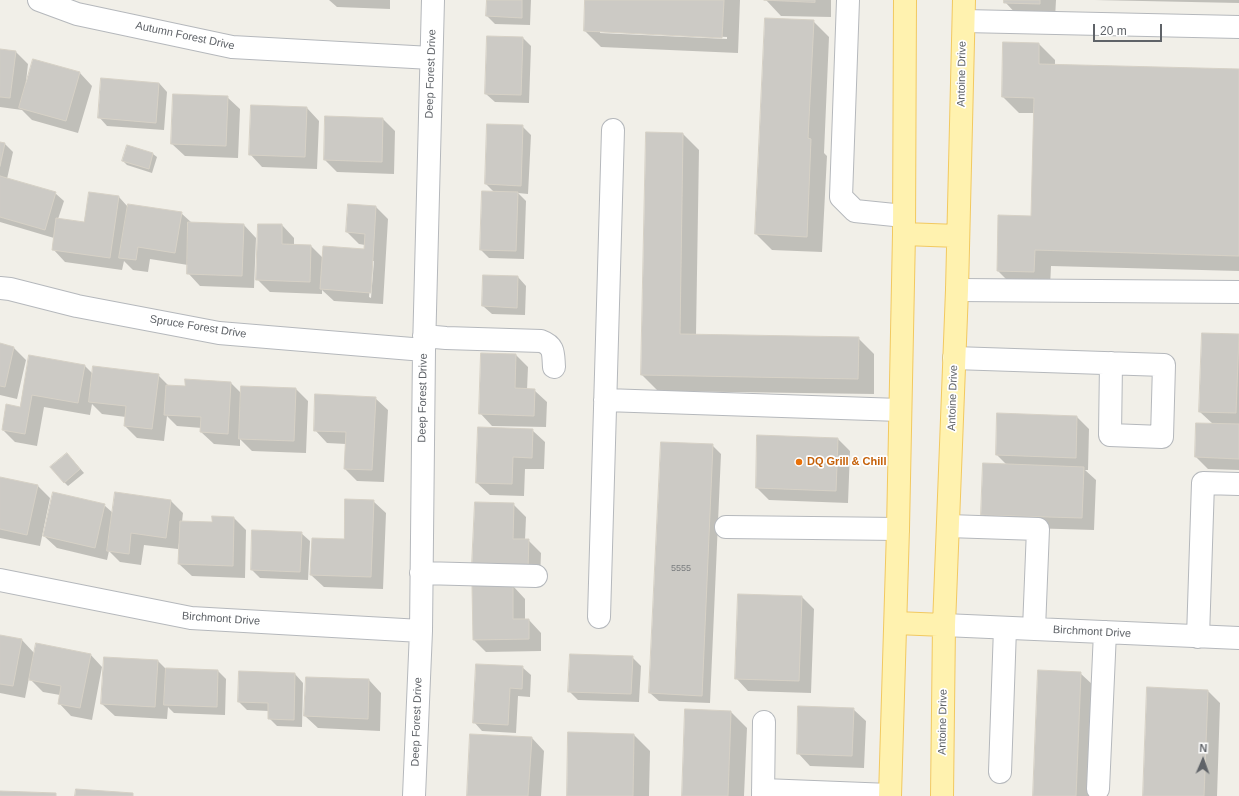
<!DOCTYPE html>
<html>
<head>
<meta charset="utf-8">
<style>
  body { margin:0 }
  #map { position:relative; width:1239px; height:796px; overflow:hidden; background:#f1efe8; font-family:Helvetica,sans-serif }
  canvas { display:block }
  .north { position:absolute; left:1183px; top:740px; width:40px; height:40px; -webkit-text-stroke:3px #fff; paint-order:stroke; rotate:2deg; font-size:11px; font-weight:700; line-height:16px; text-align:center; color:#5f6368 }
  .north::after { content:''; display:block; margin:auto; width:14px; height:18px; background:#5f6368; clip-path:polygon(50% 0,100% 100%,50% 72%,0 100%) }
  .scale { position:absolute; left:1093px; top:24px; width:69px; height:18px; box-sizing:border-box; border:2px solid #5f6368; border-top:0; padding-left:5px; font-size:12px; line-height:14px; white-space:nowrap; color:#5f6368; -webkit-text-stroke:3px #fff; paint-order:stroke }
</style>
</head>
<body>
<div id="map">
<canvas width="1239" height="796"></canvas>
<div class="north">N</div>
<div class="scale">20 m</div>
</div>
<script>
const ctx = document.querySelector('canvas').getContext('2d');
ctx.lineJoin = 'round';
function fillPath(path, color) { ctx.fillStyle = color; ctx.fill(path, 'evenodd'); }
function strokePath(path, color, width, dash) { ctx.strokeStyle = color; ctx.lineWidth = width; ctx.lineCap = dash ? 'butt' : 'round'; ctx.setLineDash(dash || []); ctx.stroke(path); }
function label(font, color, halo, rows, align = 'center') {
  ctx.font = font + ' Helvetica,sans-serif'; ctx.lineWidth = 3.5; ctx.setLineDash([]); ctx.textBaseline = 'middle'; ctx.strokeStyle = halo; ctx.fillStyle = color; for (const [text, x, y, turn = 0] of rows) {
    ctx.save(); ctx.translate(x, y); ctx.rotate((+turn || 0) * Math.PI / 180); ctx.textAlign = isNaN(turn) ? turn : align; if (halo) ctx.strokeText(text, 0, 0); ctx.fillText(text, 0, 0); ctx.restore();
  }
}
fillPath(new Path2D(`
  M329,0H390V9L337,7Z
  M488,0H531L530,25L495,24L487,16Z
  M586,0H740L738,53L601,47L585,31ZM600,31L727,37V39L600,33Z
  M766,0H831V17L781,16Z
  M1005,0H1056L1055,19L1020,18L1005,2Z
  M1094,0H1239V3Z
  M813,21L829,37L824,153L827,156L822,252L772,250L756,234Z
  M523,38L531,46L529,103L495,102L486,94Z
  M1039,44L1055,60V66L1239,70V271L1051,266L1050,288L1014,287L998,271L1032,217L1034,113H1019L1003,97Z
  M0,50L16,52L28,64L26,82L27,83L33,60L80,73L92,86L78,133L32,120L22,110L0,107Z
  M159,83L167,92L164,130L107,126L99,117Z
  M227,97L240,109L238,158L185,156L172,144Z
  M307,108L319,121L317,169L262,167L250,154Z
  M383,119L395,131L394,174L337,172L325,160Z
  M488,125L522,126L531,135L528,194L518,193L526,201L524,259L489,258L481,250L494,192L486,184Z
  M683,134L699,150L696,335L858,338L874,354V394L658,391L642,375Z
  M0,143L5,144L13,152L7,179L55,193L64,201L58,219L85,223L119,197L128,207L181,213L192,223L244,225L256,238L254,288L200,286L188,273V265L150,259L148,272L133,270L124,261L122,270L65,262L53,249L54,238L0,222Z
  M128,146L153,154L157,157L152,173L127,165L123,161Z
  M376,207L388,219L383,304L334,301L322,290V294L270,292L257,279L282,225L294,238V245L311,246L323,258L365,250V245L359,244L347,232ZM372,261H374L371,298L369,297Z
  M518,277L526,286L525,315L492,314L483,306Z
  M1238,335L1239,336V470L1208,469L1196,457L1213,424L1200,412Z
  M0,344L13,347L26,360L17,399L0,395Z
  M516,355L528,367L527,390H534L547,402L546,427L492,426L480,413Z
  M30,356L85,366L93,374L158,375L169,386L186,387L231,383L242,394L296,389L308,401L306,453L252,451L240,439V446L214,444L201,432L202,428L177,426L167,416L164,441L137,438L125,426L126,417L102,414L92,404L90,415L44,407L37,446L15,442L3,430L20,408Z
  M375,398L388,410L384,482L357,481L345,469L346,444L327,443L315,430Z
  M1077,417L1089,429L1088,470H1085L1096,480L1094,530L994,527L982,514L1007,465L997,455Z
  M532,430L545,442L544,469H525L524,496L490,495L477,483Z
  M838,439L850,451L848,503L769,500L757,488Z
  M712,445L721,454L710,703L659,701L650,693Z
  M71,458L84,473L68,486L64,482Z
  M0,478L38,486L50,498L40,546L0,538Z
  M171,501L183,513L182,522L213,523L234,518L246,530L245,578L192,576L179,564L180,543H179L178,549L144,545L141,565L120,562L109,551L107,560L57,548L44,536L104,505L113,513Z
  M373,501L386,513L383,589L324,587L311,575L345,540Z
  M513,504L526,517L525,540H528L541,553L540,579L486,577Z
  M253,531L301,533L310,541L308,580L260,578L252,570Z
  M513,586L525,599V620H529L541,633V651L486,652L474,640Z
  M802,597L814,609L811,693L748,691L736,678Z
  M0,636L22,640L35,654H90L102,667L92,720L71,716L59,703L60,695L43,692L29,678L25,698L0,693Z
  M632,657L641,666L639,702L578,700L569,691Z
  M158,661L167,670L218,671L226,679L225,715L174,713L168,707L167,719L115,716L102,704Z
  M522,667L531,675L530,697L518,696L516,733L482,731L474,722Z
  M1080,673L1093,685L1089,796H1034Z
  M295,674L303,683L302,727L277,726L269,718V711L247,710L239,702Z
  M369,680L381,693L380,731L318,728L305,716Z
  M1207,690L1220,703L1217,796H1144Z
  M853,709L866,721L864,768L810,766L798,753Z
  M731,712L747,728L744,796H683Z
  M634,735L650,751L649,796H568Z
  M532,738L544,751L541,796H468Z`), '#0003');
const building = new Path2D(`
  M487,0H522V18L486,16Z
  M585,0H724L722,38L584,31Z
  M764,0H815V2Z
  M1004,0H1040V4L1004,3Z
  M765,18L814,20L808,138L811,139L807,237L755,234Z
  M487,36L523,37L521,95L485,94Z
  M1003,42L1039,43V64L1239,69V256L1035,250L1034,272L997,271L998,215L1031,216L1034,98L1002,97Z
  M0,49L16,51L10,98L0,97Z
  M33,59L80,72L66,121L19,108Z
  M101,78L159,83L156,123L98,118Z
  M173,94L228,96L226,146L171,144Z
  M251,105L307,107L305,157L249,155Z
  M325,116L383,118L382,162L324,160Z
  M487,124L523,125L521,186L485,184Z
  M646,132L683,133L680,334L859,337L858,379L641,375Z
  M0,142L5,143L0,166Z
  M127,145L153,153L149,169L122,161Z
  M0,176L56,192L45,230L0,217Z
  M482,191L518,192L516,251L480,250Z
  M89,192L119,196L110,258L52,250L56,218L84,222Z
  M128,204L182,212L175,253L138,247L136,260L119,258Z
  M348,204L376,206L371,293L320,289L323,246L364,249L365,234L346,232Z
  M188,222L244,224L242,276L187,274Z
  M258,224H282V244L311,245L310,282L256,280Z
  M483,275L518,276L517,308L482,306Z
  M1202,333L1239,334L1236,413L1199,412Z
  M0,343L14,347L5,387L0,386Z
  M481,353L516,354L515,388L535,389L534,416L479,414Z
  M29,355L85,365L78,403L32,395L25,434L2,430L6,404L20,407Z
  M93,366L159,374L152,429L124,426L126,406L89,402Z
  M185,379L231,382L228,434L200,432L201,417L164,415L166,385L185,386Z
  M241,386L296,388L294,441L239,439Z
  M315,394L376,397L372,470L344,469L346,432L314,431Z
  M997,413L1077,416L1076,458L996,455Z
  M1196,423L1239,424V459L1195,457Z
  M478,427L533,429L532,458L513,457L512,484L476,483Z
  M757,435L838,438L836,491L756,488Z
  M661,442L713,444L702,696L649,693Z
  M67,453L80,469L64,483L50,467Z
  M983,463L1084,467L1082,518L981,515Z
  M0,477L38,485L27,535L0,529Z
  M53,492L105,504L95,548L43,536Z
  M115,492L171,500L166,538L131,533L129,554L107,551Z
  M345,499L374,500L371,577L310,575L312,538L344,539Z
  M475,502L514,503L513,539H529L528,567L472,565Z
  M212,516L234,517L233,566L178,564L180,521L212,522Z
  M252,530L302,532L300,572L251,570Z
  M513,585V619H529V639L473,640L472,586Z
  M738,594L802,596L799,681L735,679Z
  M0,635L22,639L13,686L0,684Z
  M36,643L91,654L80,708L58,704L61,686L29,680Z
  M570,654L633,656L631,694L568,692Z
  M104,657L158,660L155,707L101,704Z
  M476,664L523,666L522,689L510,688L508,725L473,723Z
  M166,668L218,670L217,707L164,705Z
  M1038,670L1081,672L1076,796H1033Z
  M239,671L295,673L294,720L268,719V703L238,702Z
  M306,677L369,679L368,719L304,716Z
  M1147,687L1208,690L1204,796H1143Z
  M798,706L854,708L852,756L797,754Z
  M685,709L731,711L728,796H682Z
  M568,732L634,734L633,796H567Z
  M470,734L532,737L528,796H467Z
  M76,789L133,793V796H75Z
  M0,791L56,793V796H0Z`);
fillPath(building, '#cccac5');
strokePath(building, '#d6d1c6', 1);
const minor = new Path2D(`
  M39,0L77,14L232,47L431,58
  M848,0L841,197L855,211L904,216
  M964,21L1239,27
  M0,288L10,289L77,306L219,333L424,350
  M957,290L1239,292
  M424,336L446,338L541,341C555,346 553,354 554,367
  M954,358L1164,365L1162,437L1110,435L1111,363
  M605,400L900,410
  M948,526L1038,529L1034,629
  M726,527L898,529
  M421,573L536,576
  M0,580L191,618L421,631
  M599,617L613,130
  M944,625L1239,638
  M1198,637L1203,483L1239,484
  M1000,772L1005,628
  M1098,789L1105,632
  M763,790L890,795
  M414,796L421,631L424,350L433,0
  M763,796L764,722`);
const major = new Path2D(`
  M904,234L958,236
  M896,623L944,625
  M890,796L898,529L904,234L905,0
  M942,796L944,625L957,290L964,0`);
strokePath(minor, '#b5b8bc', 24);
strokePath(major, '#f2c960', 24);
strokePath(minor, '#fff', 22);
strokePath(major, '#fff2af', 22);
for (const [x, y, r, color] of [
  [799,462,4,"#e8710a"]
]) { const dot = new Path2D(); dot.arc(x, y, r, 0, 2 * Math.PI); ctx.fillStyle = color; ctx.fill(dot); strokePath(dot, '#fff', 1.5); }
label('9px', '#7a7d7f', null, [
  ["5555",681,569]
]);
label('11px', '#5f6368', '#fff', [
  ["Autumn Forest Drive",185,36,12],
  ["Deep Forest Drive",431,74,-88],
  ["Antoine Drive",962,74,-89],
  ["Spruce Forest Drive",198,327,9],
  ["Deep Forest Drive",423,398,-89],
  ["Antoine Drive",953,398,-88],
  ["Birchmont Drive",221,619,4],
  ["Birchmont Drive",1092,632,3],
  ["Deep Forest Drive",417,722,-88],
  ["Antoine Drive",943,722,-89]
]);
label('bold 11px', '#c56008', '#fff', [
  ["DQ Grill & Chill",807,462]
], 'left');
</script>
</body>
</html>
